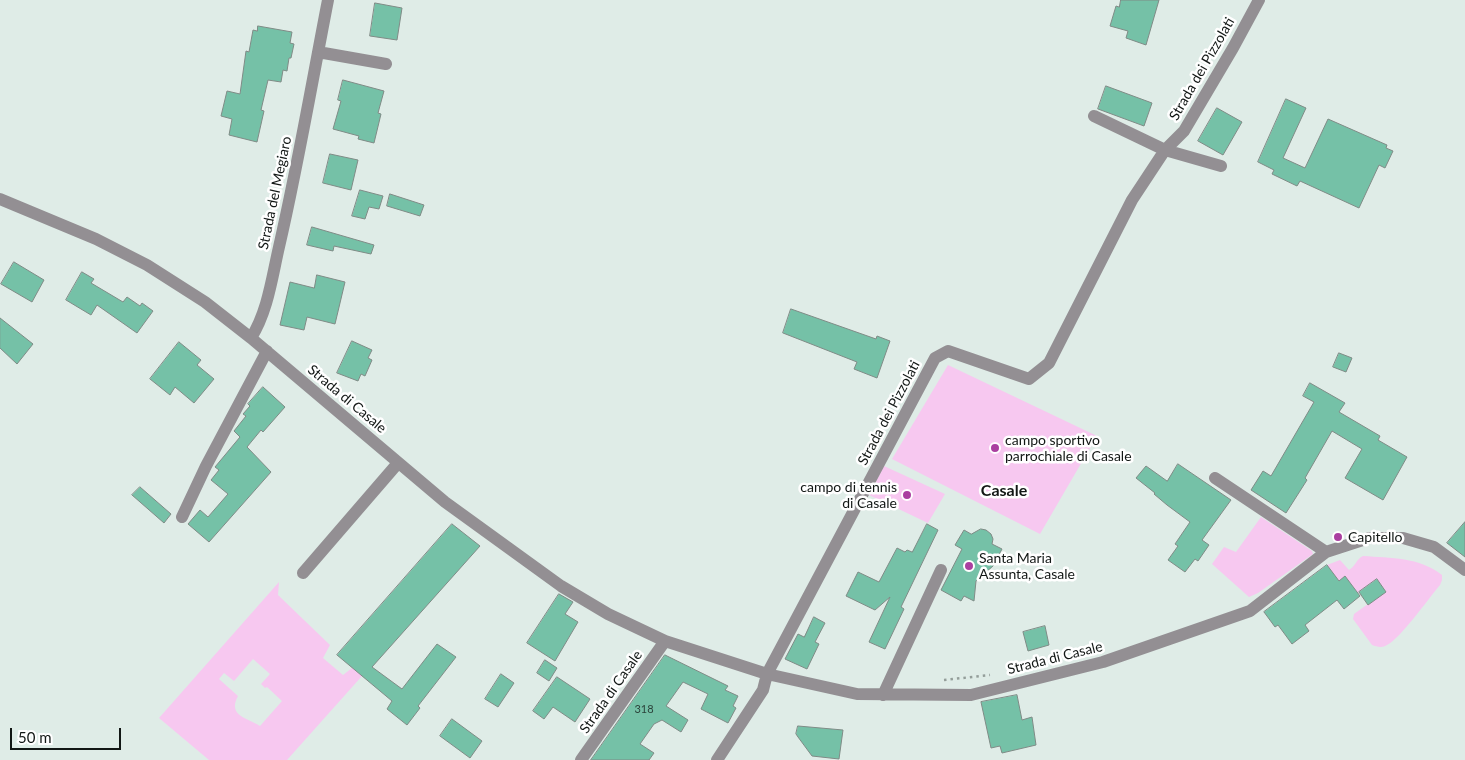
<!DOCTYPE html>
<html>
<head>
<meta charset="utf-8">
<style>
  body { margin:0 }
  #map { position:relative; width:1465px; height:760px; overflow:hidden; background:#dfece7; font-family:Lato,sans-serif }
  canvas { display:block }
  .scale { position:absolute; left:10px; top:728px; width:111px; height:22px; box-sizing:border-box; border:2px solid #121715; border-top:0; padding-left:6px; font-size:15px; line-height:18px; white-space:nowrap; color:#121715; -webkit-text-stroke:4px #fff; paint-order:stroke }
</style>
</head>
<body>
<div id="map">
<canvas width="1465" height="760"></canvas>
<div class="scale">50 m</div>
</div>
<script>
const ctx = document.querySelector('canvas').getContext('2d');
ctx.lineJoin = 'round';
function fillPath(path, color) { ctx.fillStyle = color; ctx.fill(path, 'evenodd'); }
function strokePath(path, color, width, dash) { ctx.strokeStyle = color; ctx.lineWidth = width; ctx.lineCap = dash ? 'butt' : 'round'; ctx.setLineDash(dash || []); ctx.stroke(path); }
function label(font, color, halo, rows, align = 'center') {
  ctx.font = font + ' Lato,sans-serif'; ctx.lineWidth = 5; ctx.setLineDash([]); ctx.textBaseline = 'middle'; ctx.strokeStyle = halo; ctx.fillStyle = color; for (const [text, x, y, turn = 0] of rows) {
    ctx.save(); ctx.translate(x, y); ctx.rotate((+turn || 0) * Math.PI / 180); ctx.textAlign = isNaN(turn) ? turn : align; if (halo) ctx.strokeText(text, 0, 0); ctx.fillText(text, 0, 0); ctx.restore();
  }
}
fillPath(new Path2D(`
  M948,365L1097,436L1040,534L892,459Z
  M884,466L945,494L928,523L869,495Z
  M1261,517L1312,551L1313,554L1258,593L1249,597L1212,564L1224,547L1236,552Z
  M1363,556C1391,558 1419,557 1442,575V580L1440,585C1429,598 1400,639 1387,645C1383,648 1377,647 1372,645L1353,619L1354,614L1386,591L1377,579L1358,593L1345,576L1339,581L1327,565L1340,560L1349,570C1356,566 1356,559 1363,556Z
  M279,582L278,595L330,645L323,658L343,675L352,668L362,676L287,760H209L159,718ZM253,659L270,674L261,684L265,688L267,687L282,701L260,726C248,718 227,716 238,696L219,679L224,673L234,681Z`), '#f7c8f0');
const building = new Path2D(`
  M1121,0H1159L1146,45L1126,38L1128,31L1110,26L1116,6L1119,7Z
  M375,3L402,8L397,40L370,36Z
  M258,26L292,32L290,43L294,44L291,58H289L287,71L283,70L281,82L268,80L261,110L264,111L257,142L229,135L232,119L221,116L227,91L240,94L246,51L249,52L253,30L257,31Z
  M343,80L384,91L378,113L381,114L374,143L358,139L359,136L333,129L341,101L338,100Z
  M1106,86L1152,103L1144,126L1098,109Z
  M1286,99L1306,108L1283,158L1305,168L1328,119L1387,145L1386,148L1393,151L1385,168L1379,165L1359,208L1300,181L1297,186L1272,174L1274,170L1258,162Z
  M1217,108L1242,122L1223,155L1198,141Z
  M330,154L358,160L351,190L323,183Z
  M360,190L383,196L379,209L369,207L365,219L352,216Z
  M390,194L424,205L420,216L387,206Z
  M312,227L374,245L371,254L334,246L333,251L307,245Z
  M14,262L44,280L32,302L1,284Z
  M82,272L94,279L91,283L123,302L127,297L140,306L142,303L153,311L137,333L97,305L91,315L66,300Z
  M317,275L345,282L335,324L307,317L304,330L280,325L290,282L314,288Z
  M791,309L876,339L877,336L890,341L877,378L854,369L857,362L783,333Z
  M0,318L33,344L17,364L0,348Z
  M352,341L372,350L368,358L372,360L365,376L361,374L358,381L337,373Z
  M179,342L201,360L197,365L214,379L194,403L175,387L170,395L150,379Z
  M1339,353L1352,358L1346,372L1333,367Z
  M1310,383L1345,403L1339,412L1380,436L1378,440L1407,457L1383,500L1345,478L1362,449L1332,431L1305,478L1307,480L1286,513L1251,490L1263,471L1271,476L1314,402L1303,396Z
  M263,387L285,407L263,432L261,430L247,447L271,472L209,542L188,524L200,510L208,517L228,494L211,480L219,470L215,467L240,437L234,431L246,416L243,414L250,406L248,404Z
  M1178,464L1231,500L1202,540L1209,545L1198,561L1195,559L1185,572L1168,560L1178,546L1175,544L1190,522L1167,505L1154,494L1155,493L1136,478L1146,466L1167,481Z
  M140,487L171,514L164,523L132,495Z
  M1465,522V557L1447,543Z
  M452,524L480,546L372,667L402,689L437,644L456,657L418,706L420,708L407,725L387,709L392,701L337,655Z
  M927,524L938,530L901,607L904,609L885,649L869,642L890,597L875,610L846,596L858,572L879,582L897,548L905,552L907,550L912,552Z
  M981,529L986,530L991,534L993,539L992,544L1002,549L993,566L976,581L974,601L964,596L961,601L941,590L962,549L955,545L964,530L971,534Z
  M1327,565L1339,581L1345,576L1360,596L1344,609L1337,600L1305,625L1309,631L1292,644L1278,625L1275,627L1264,612Z
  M1377,579L1386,592L1368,605L1359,592Z
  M559,594L573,602L565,614L578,622L555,661L527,643Z
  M814,617L825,623L815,642L819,644L807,669L785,659L798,634L804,637Z
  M1045,626L1049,645L1028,651L1023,632Z
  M665,655L728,686L725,690L738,696L733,706L736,708L728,723L701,709L708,694L683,682L666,706L688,720L681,732L662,720L654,724L640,744L654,753L649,760H591Z
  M545,660L557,668L549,681L537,673Z
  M501,674L514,683L498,707L485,699Z
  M557,677L590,699L575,722L553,707L544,719L533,711Z
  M1017,695L1022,720L1032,717L1036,745L1002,753L1000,746L991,748L981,702Z
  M452,719L482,741L470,758L440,736Z
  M798,726L843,730L839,759L812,756L798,737L796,734Z`);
fillPath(building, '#75c1a7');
strokePath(building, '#7f8b86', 1);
strokePath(new Path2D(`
  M944,680L990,675`), '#949e9a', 2.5, [2.5, 4]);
strokePath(new Path2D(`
  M318,52L386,64
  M1094,116L1165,150L1221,166
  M0,199L96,239L147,265L205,302L251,338L445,502L561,586L608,614L665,641L767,674L857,694L971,695L1103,662L1250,611L1326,552L1369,538H1403L1434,547L1465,570
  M251,338C268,311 272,277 279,247C298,165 312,82 328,0
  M1215,478L1326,552
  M182,517L206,466L267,351
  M303,573L398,463
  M883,695L941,570
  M581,760L665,641
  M717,760L763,690L767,674L935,358L948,351L1029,379L1049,363L1132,200L1165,150L1184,131L1233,48L1259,0`), '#938f93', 12);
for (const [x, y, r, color] of [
  [995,448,5,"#aa3fa0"],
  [907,495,5,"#aa3fa0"],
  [1338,537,5,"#aa3fa0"],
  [969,566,5,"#aa3fa0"]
]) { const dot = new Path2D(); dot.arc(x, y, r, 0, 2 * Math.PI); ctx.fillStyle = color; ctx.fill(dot); strokePath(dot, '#fff', 2); }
label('11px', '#2b423a', null, [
  ["318",644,709]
]);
label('14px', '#121715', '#fff', [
  ["Strada dei Pizzolati",1202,69,-60],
  ["Strada del Megiaro",275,193,-78],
  ["Strada di Casale",347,399,40],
  ["Strada dei Pizzolati",889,413,-62],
  ["Strada di Casale",1055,658,-14],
  ["Strada di Casale",611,692,-55]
]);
label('14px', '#121715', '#fff', [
  ["campo sportivo",1005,440],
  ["parrochiale di Casale",1005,456],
  ["campo di tennis",897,487,"right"],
  ["di Casale",897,503,"right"],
  ["Capitello",1348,537],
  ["Santa Maria",979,558],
  ["Assunta, Casale",979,574]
], 'left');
label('bold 16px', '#121715', '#fff', [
  ["Casale",1004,491]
]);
</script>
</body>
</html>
